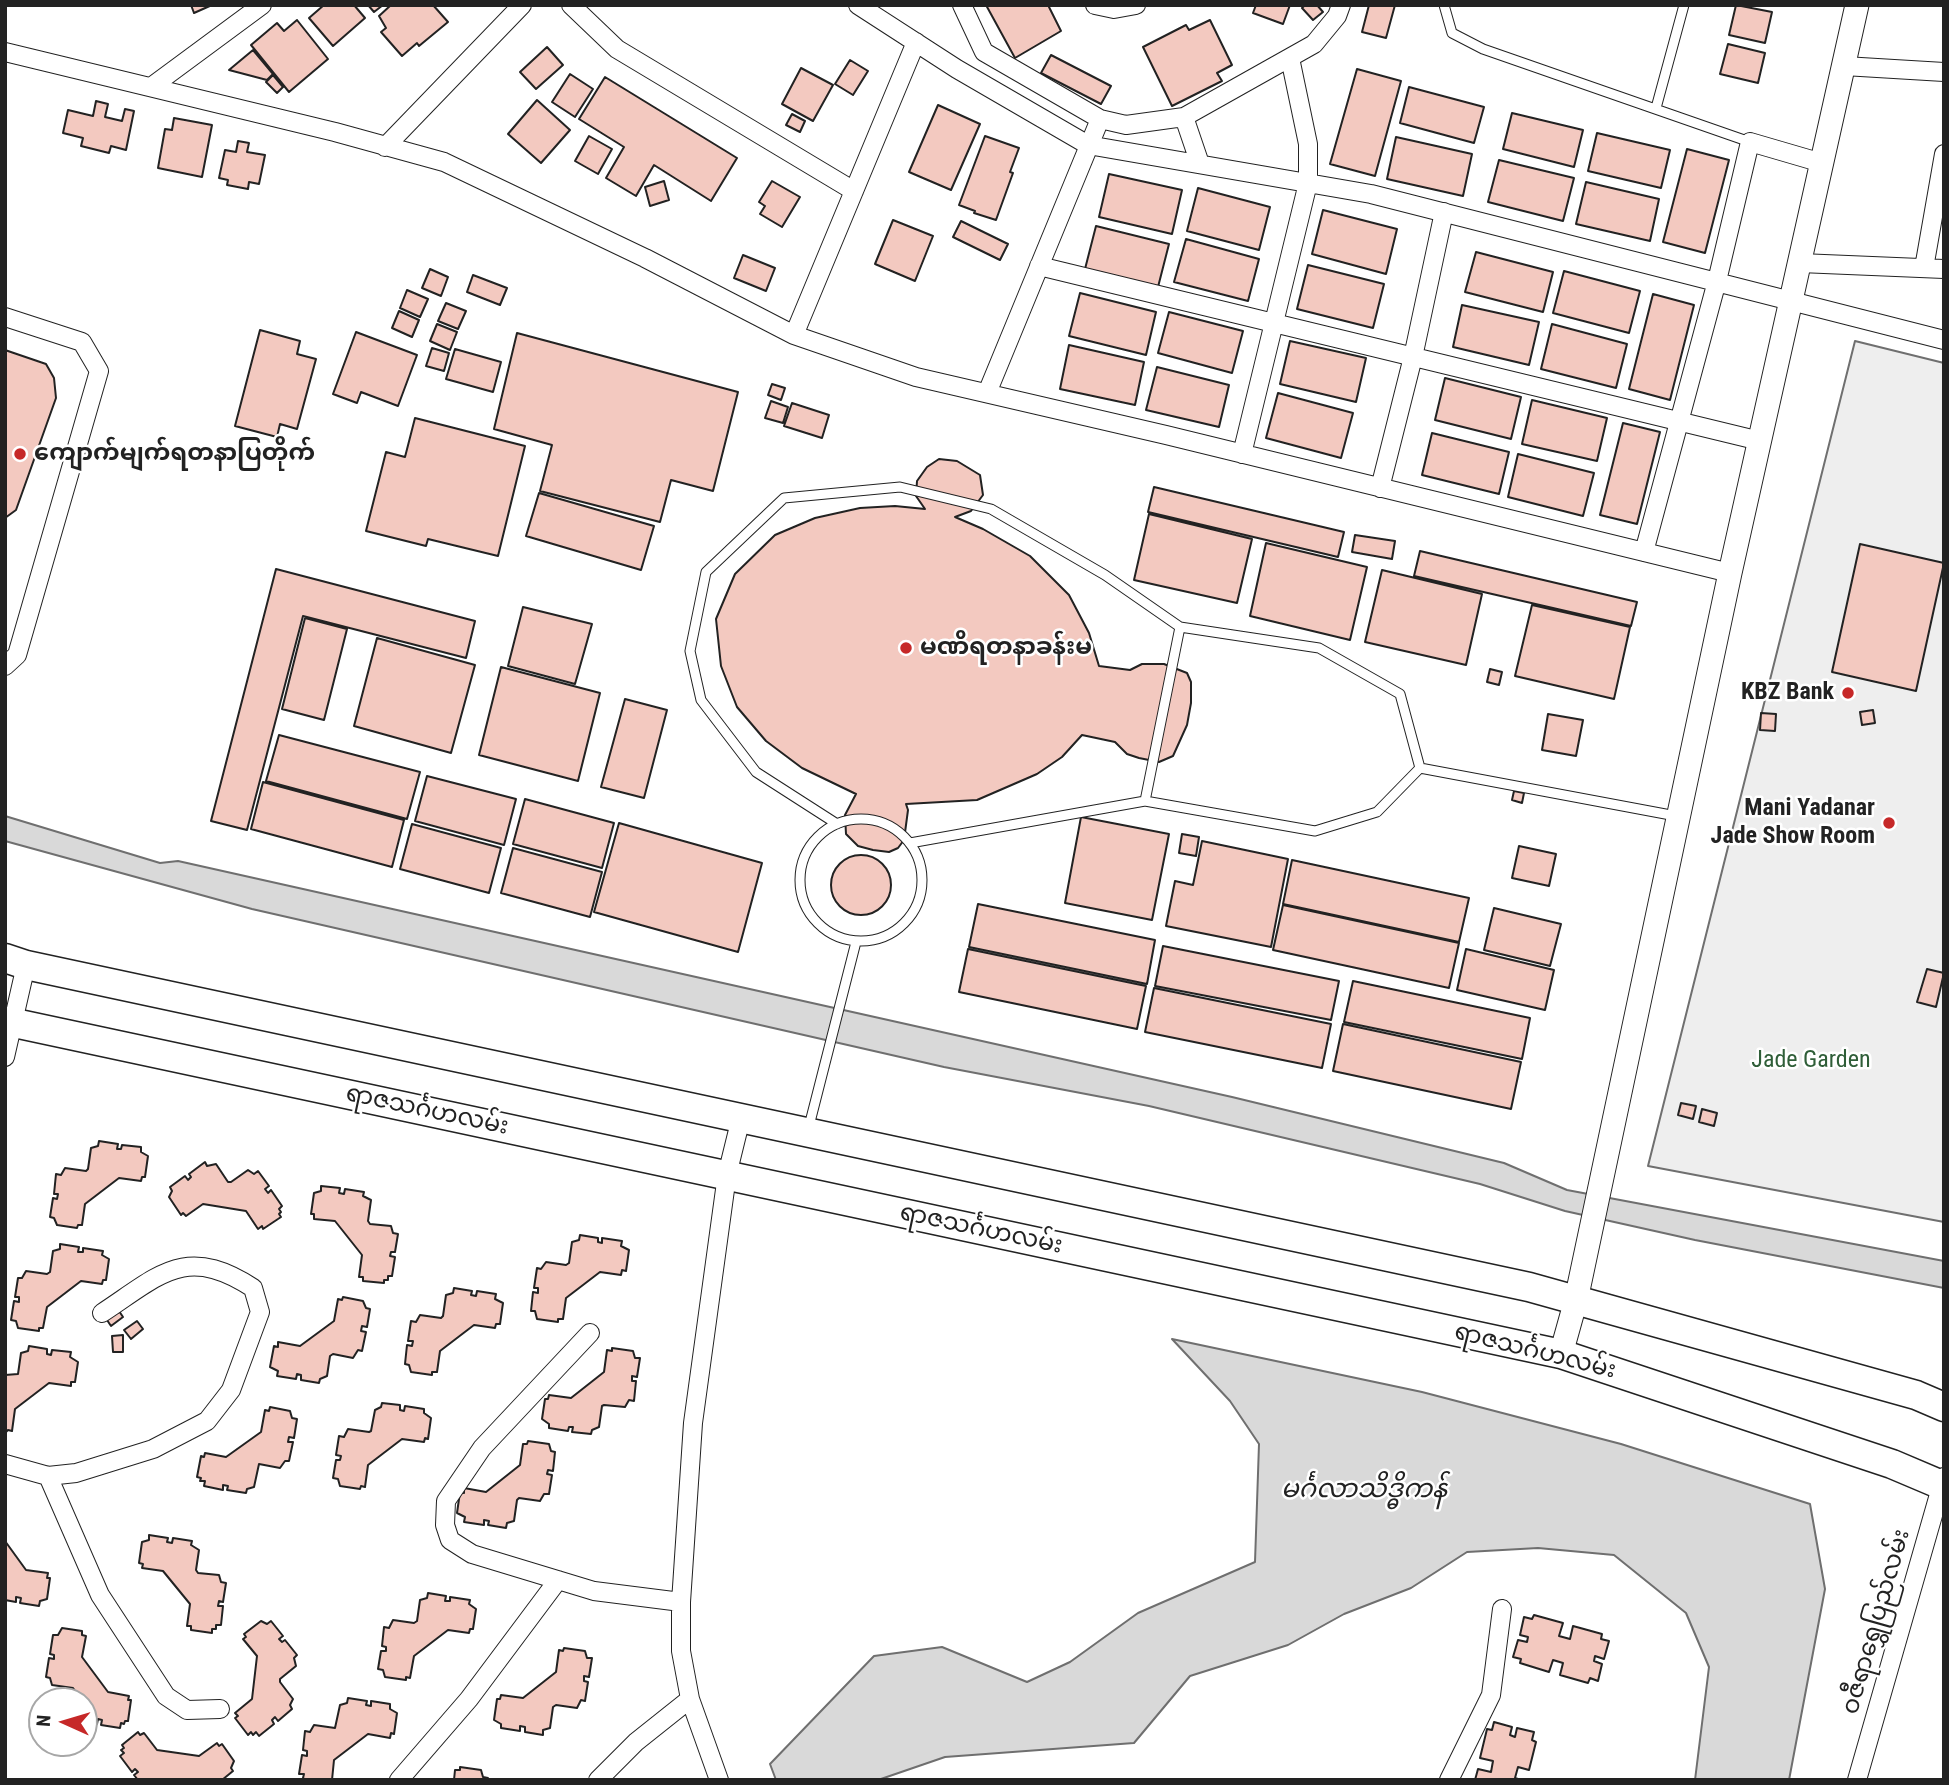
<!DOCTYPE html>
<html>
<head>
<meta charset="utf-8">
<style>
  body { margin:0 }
  #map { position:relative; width:1949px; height:1785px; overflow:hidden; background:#fff; font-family:"Roboto Condensed",sans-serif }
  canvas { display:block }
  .frame { position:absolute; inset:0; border:7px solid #222; pointer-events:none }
  .north { position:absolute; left:28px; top:1687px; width:70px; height:70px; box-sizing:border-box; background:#fff; border:2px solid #a7a7a7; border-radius:50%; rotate:274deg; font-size:19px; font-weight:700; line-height:28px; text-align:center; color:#222 }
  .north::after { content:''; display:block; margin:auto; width:24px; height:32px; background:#c62828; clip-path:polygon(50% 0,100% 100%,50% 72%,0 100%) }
</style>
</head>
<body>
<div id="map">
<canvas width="1949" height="1785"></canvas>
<div class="frame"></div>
<div class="north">N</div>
</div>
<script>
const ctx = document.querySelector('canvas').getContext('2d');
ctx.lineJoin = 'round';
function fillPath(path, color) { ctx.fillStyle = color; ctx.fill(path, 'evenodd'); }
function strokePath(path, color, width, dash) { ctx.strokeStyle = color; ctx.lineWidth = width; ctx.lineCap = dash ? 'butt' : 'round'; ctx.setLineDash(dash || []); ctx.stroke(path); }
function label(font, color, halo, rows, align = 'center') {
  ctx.font = font + ' "Roboto Condensed","Noto Sans Myanmar",sans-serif'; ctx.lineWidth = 5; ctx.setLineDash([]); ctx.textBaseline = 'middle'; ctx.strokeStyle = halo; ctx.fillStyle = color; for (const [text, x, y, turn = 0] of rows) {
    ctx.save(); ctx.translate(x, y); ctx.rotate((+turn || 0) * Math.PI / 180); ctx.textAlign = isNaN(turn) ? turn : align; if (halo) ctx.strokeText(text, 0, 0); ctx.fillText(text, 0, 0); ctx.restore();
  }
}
const green = new Path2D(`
  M1855,341L1944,363V1222L1648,1166Z`);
fillPath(green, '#eee');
strokePath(green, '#6f6f6f', 2);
const water = new Path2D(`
  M5,816L160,863L178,861L1232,1097L1504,1163L1567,1190L1944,1261V1288L1695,1240L1565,1211L1480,1184L1149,1106L944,1067L252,909L5,841Z
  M1172,1339L1422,1392L1621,1444L1810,1504L1825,1589L1789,1780H1695L1709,1667L1686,1613L1614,1555L1538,1548L1467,1552L1411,1588L1344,1614L1288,1645L1190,1676L1134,1743L945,1757L878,1780H776L770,1764L874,1656L942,1647L1027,1682L1070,1662L1138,1613L1255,1562L1259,1444L1230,1401Z`);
fillPath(water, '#d9d9d9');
strokePath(water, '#6f6f6f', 2);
const building = new Path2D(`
  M191,5H212L194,13Z
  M324,5H354L365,18L333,46L309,18Z
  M368,5H383L374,12Z
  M391,5H433L448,22L419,46L417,43L402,56L381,32L386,28L379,16Z
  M986,5H1048L1061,31L1015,58Z
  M1256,5H1290L1283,24L1253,13Z
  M1305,5H1317L1323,12L1313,20L1302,8Z
  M1369,5H1395L1386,38L1362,32Z
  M1736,5L1772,12L1765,43L1729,35Z
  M297,20L328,59L289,92L251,45L277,23L284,31Z
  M1210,20L1232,65L1217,73L1222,81L1172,106L1143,47L1186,25L1189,30Z
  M1728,44L1765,53L1758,83L1720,74Z
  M547,47L563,65L536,89L520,72Z
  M253,50L273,74L267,80L229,70Z
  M1051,55L1111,86L1101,104L1041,73Z
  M850,60L868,71L853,95L835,84Z
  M801,68L833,85L813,121L782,104Z
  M1357,69L1401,81L1375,176L1330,164Z
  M570,74L593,89L575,117L552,102Z
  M273,75L283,87L277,93L266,82Z
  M605,77L737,158L711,201L654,165L636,196L606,178L624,147L579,119Z
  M1409,87L1484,107L1474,143L1400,123Z
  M537,100L570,130L541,163L508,134Z
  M96,101L108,104L105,117L122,121L125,109L134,111L126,150L111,146L109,153L81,146L83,138L63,133L68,110L93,116Z
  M938,105L980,124L951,190L909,172Z
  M1512,113L1583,130L1574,167L1503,149Z
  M792,114L805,121L800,132L786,125Z
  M174,118L212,125L202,177L158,168L165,129L172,130Z
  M1597,133L1670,150L1661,188L1588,171Z
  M589,136L612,149L598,174L575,161Z
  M985,136L1019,148L1010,172L1013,173L996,220L974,213L975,211L959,205Z
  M1396,137L1472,154L1463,196L1387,179Z
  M238,141L249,143L247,152L265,155L259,184L249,182L248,189L227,185L228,180L219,178L225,150L236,152Z
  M1687,149L1729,160L1705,253L1663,242Z
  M1499,160L1574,178L1563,221L1488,202Z
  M1109,174L1182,190L1172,234L1099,217Z
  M664,181L669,200L650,206L645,187Z
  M772,181L800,197L782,227L760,214L765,206L759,202Z
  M1586,182L1659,199L1650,241L1576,224Z
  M1198,188L1270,207L1259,250L1187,231Z
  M1323,210L1397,229L1386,274L1312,254Z
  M893,220L933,236L915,281L875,264Z
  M961,221L1008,244L1000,260L953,237Z
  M1096,226L1169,244L1158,287L1085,269Z
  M1186,239L1259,259L1248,301L1174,282Z
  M1476,252L1553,272L1543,312L1465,292Z
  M743,255L775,268L766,291L734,278Z
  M1308,265L1384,284L1373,328L1297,309Z
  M430,269L448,277L441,296L422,288Z
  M1564,271L1640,291L1629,333L1553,313Z
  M473,275L507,288L500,305L467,292Z
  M407,290L428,299L420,317L400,308Z
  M1080,293L1156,312L1146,355L1069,336Z
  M1653,294L1694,305L1670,400L1629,389Z
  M446,303L466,311L458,329L438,321Z
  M1462,305L1539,322L1529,365L1453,347Z
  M399,311L419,320L412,337L392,328Z
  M1169,312L1243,331L1232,373L1158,353Z
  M437,324L457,332L450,350L430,341Z
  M1552,324L1627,344L1616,388L1541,369Z
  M260,330L300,341L297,354L316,359L297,429L280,424L277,437L235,426Z
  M356,332L417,355L398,406L361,392L357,403L333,394Z
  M517,333L738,392L713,491L671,480L660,522L540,491L552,445L494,429Z
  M1290,341L1366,358L1356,402L1280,384Z
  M1069,345L1144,362L1135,405L1060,389Z
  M432,348L449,353L444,371L426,366Z
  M455,349L501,362L493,392L446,379Z
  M5,350L46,364L54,378L56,398L16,510L5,518Z
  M1157,367L1229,385L1219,427L1146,410Z
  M1445,378L1521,397L1511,439L1435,420Z
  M772,384L785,388L781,400L768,395Z
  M1278,393L1353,413L1341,458L1266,438Z
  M1532,400L1607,418L1597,461L1522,444Z
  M771,401L788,407L783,423L765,418Z
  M792,403L829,415L822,438L784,426Z
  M415,418L525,446L498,556L428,539L426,546L366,531L386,452L405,457Z
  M1623,423L1660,432L1637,524L1600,515Z
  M1432,433L1509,452L1499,494L1422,475Z
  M1518,454L1594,473L1583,516L1508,497Z
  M939,459L957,461L980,475L983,495L971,511L955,517L983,529L1030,556L1069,595L1089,633L1099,666L1130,670L1142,664H1164L1187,673L1191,682V703L1187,725L1173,756L1159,762L1139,758L1127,754L1115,742L1082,735L1062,757L1037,774L977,800L906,804L908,810L904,840L898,848L889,852L873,850L858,846L846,834L845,815L856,794L802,768L766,741L737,707L721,666L716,619L735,574L775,535L815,518L860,508L895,506L925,509L916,496L917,481L927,467Z
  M1154,487L1344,532L1338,557L1148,512Z
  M539,493L654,526L641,570L526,536Z
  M1149,514L1252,539L1237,603L1134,580Z
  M1355,535L1395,541L1392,559L1352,552Z
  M1266,543L1367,567L1350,640L1250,616Z
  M1860,544L1944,563L1916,691L1832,672Z
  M1420,551L1637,602L1631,626L1414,576Z
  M276,569L475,621L466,658L303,616L247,830L211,821Z
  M1382,570L1482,594L1466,665L1365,642Z
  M1532,605L1630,627L1614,699L1515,676Z
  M523,607L592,624L575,684L508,666Z
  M305,618L347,629L324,720L282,709Z
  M377,638L475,665L451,753L354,726Z
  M501,667L600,693L578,781L479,755Z
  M1490,669L1502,672L1499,685L1487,682Z
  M625,699L667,710L644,798L601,787Z
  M1873,710L1875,723L1862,725L1860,712Z
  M1761,713L1776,714L1775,731L1760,730Z
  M1548,714L1583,720L1576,756L1542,750Z
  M279,735L420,772L407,819L266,781Z
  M427,776L516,799L504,845L415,821Z
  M263,782L404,820L392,867L251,829Z
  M1514,791L1524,793L1522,803L1512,800Z
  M525,799L614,823L602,868L513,844Z
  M1081,817L1169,834L1152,920L1065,903Z
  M619,823L762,863L738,952L594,912Z
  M412,824L501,848L489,893L400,869Z
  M1182,834L1199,837L1196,856L1179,853Z
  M1202,841L1288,859L1271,947L1166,926L1175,881L1193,885Z
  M1519,846L1556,854L1549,886L1512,878Z
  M513,848L602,872L590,917L501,893Z
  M831 885a30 30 0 1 1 60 0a30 30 0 1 1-60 0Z
  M1292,860L1469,898L1459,942L1283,904Z
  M978,904L1155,940L1147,984L969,947Z
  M1283,905L1459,943L1449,988L1273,950Z
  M1494,908L1561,924L1550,966L1484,950Z
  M1163,946L1339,981L1331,1020L1155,986Z
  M968,949L1146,986L1137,1029L959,992Z
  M1466,949L1554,970L1545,1010L1457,990Z
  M1927,969L1944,973L1936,1007L1917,1002Z
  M1353,981L1530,1018L1522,1059L1344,1022Z
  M1154,988L1331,1024L1322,1068L1145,1032Z
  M1343,1024L1521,1062L1511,1109L1333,1071Z
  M1681,1103L1696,1106L1693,1119L1678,1115Z
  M1702,1109L1717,1113L1714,1126L1699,1122Z
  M99,1141L118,1144L117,1149H121L122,1145L141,1147V1152L148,1156L145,1177H142L141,1181L119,1178L85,1204L82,1225H78L77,1228L57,1225L54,1218L50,1217L53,1198L57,1199L58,1194H54L56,1174L61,1175L65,1168L86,1171L88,1169L91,1148L98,1146Z
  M205,1162L207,1166L216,1164L228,1182H231L248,1170L254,1174L258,1171L269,1186L265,1189L268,1193L271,1190L282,1206L279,1209L281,1212L279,1214L281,1217L263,1229L262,1226L258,1229L246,1211L203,1204L186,1216L183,1213L181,1215L169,1197L172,1191L170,1187L185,1176L188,1180L191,1177L189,1174Z
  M321,1186L340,1188L339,1193L344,1194L345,1189L364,1192L363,1196L371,1200L368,1221L370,1224L391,1226L393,1233L398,1234L395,1252H391L390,1256L395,1257L392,1276H388V1280H384V1283L363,1281V1277H359L362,1255L335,1221L314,1219V1214H311L314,1193L321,1191Z
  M580,1235L598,1238V1242L602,1243V1238L622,1241L621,1246L629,1250L626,1271L622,1270L621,1275L600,1272L566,1298L563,1319H558V1322L537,1319L535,1311H531L533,1292L538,1293V1288H534L537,1268L541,1269L546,1262L566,1265L569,1263L572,1242L579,1240Z
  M60,1244L79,1247L78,1252H83V1248L103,1251L102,1255L109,1259L106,1280H103L102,1284L81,1281L47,1307L43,1328H39V1331L18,1328L16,1321L11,1320L14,1301L19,1302V1297H15L18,1278H22L26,1271L47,1274L50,1272L53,1251L60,1249Z
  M454,1288L472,1291L471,1295L476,1296L477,1291L496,1294L495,1299L503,1303L500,1324H496L495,1328L474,1325L440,1351L437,1372H432V1375L411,1372L409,1365L405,1364L407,1345L412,1346L413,1341H408L411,1321L416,1322L420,1315L441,1318L443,1316L446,1295L453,1293Z
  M343,1297L363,1301L366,1308L370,1309L367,1327L362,1326L361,1331L366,1332L362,1351L358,1350L353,1358L333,1354L330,1356L327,1376L320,1379L319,1383L301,1380V1375L297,1374L296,1379L277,1376L278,1371L270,1367L274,1346L278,1347V1342L300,1346L334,1321L338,1299L342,1300Z
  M117,1308L123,1317L111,1326L105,1317Z
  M137,1321L143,1329L131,1339L124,1330Z
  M123,1335V1352H113L112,1336Z
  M29,1346L47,1349V1354L51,1355L52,1350L71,1352L70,1357L78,1362L75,1382H71V1386L49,1383L15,1409L12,1431L8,1430L5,1433V1375L18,1374L21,1353L28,1351Z
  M612,1348L633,1351L635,1358H640L637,1377L632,1376V1381H636L634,1401L629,1400L625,1407L604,1405L602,1406L599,1427L592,1430L591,1434L572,1432L573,1427H569L568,1431L549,1428V1424L542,1419L545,1399H548L549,1395L571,1398L604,1372L607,1350L612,1351Z
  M382,1403L400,1405V1410L404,1411L405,1406L424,1409V1413L431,1418L428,1439L425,1438L424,1442L402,1439L368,1465L365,1487L361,1486L360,1489L340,1486L338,1479L333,1478L336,1460H340L341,1456L336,1455L339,1436L344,1437L348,1429L369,1432L371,1431L375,1410L381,1407Z
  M270,1407L290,1411L292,1418L297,1419L294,1438L289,1437L288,1442H293L289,1461H285L280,1468L259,1464L254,1487L247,1489L246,1493L227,1490L228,1486L223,1485V1490L204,1486L205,1481H200L201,1478L197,1477L201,1456L204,1457L205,1453L226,1457L261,1432L265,1410L269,1411Z
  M528,1441L549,1444L551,1451L555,1452L553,1471L548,1470L547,1474L552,1475L549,1494H544L540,1501L519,1498L517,1500L514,1521L507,1523L506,1528L488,1525L489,1521L484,1520V1525L464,1522L465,1517L457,1513L460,1492L464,1493V1488L486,1492L520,1465L523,1444H527Z
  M149,1535L168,1538L167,1542L172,1543L173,1538L192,1541L191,1545L199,1550L196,1570L198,1573L219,1575L221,1582L226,1583L223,1602L219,1601L218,1606H223L221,1625H216V1629H212V1633L191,1630V1626H187L190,1604L163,1571L142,1568L143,1564L139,1563L142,1542L149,1540Z
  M5,1541L26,1570L48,1573L47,1578H50L47,1599L40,1601L39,1606L20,1603L21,1598L16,1597V1602L5,1600Z
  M428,1593L446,1596L445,1601H450V1597L470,1600L469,1604L476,1609L473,1629H470L469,1633L448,1630L414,1656L410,1678L406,1677V1680L385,1677L383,1670L378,1669L381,1651H386V1647L382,1646L384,1627L389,1628L393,1620L414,1623L417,1621L420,1600L427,1598Z
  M1534,1615L1563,1623L1559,1636L1570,1639L1573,1626L1602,1634L1601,1639L1609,1641L1604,1659L1595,1656L1594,1661L1602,1664L1598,1681L1590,1678L1588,1683L1560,1675L1563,1663L1553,1660L1549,1672L1520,1663L1521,1659L1513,1657L1518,1640L1527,1642L1528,1637L1520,1635L1524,1617L1532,1619Z
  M261,1621L267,1624L271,1621L283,1636L279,1639L282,1642L285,1640L297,1655L294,1658L296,1666L280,1679V1682L293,1699L290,1705L292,1709L278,1721L275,1717L272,1720L274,1724L259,1736L256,1732L253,1735L251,1732L248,1735L235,1718L238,1716L235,1713L252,1699L257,1656L243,1639L246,1637L244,1634Z
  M62,1628L82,1631V1635L86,1636L82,1657L108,1692L129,1696L128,1700H131L128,1721H125L124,1724L121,1723L120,1728L101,1725L102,1720L98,1719L97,1724L84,1722V1701H73L75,1691L73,1688L52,1685L50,1678L46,1677L49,1658L54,1659V1655L50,1654L53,1635H58Z
  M564,1648L585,1651L587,1658H592L589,1677L584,1676V1681L588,1682L585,1701L581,1700L577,1708L556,1705L553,1707L550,1728L543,1730V1735L525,1732V1727L520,1726V1731L501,1728V1724L494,1720L497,1699H500L501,1695L523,1698L556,1672L559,1650L563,1651Z
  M348,1698L367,1701L366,1705L371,1706V1701L390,1704V1709L397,1713L394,1734L391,1733L390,1738L368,1734L334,1760L332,1780H306L303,1778L304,1774H299L302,1755L307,1756V1751L303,1750L305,1731L310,1732L314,1725L335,1728L340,1705L347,1703Z
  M1494,1722L1512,1727L1510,1735L1515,1737L1517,1728L1534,1732L1532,1740L1536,1742L1529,1770L1518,1767L1515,1778L1521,1780H1475L1478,1769L1491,1772L1493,1761L1480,1758L1487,1729L1492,1730Z
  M138,1732L140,1735L144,1733L157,1750L199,1756L217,1743L219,1746L222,1744L234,1761L231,1768L233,1771L222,1780H138L134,1775L138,1772L135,1769L132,1772L120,1756L124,1753L121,1750L124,1748L122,1745Z
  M460,1767L481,1770L483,1777L488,1778L487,1780H454L455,1770H460Z`);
fillPath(building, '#f3c9c0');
strokePath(building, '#222', 2);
const service = new Path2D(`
  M1444,5L1452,33L1483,49L1750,142
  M1656,108L1684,5
  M1180,627L1319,648L1400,694L1420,768
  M1420,768L1676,816
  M1145,801L1315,831L1377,812L1420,768
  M800 880a61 61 0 1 1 122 0a61 61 0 1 1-122 0Z
  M837,824L756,772L701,700L690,651L706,572L784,498L900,487L991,509L1105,575L1180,627L1145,801L910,843
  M808,1130L856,942`);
const minor = new Path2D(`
  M571,5L617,49L854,191
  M858,5L957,69L1088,145L1371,194L1944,340
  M962,5L984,52L1100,119L1126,125L1184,117L1314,44L1337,16L1341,5
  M1095,5L1114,9L1136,5
  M5,52L335,132L444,162L645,258L794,335L916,377L1166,435L1730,573
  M1844,66L1944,72
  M151,87L262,5
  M1184,117L1200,164
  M385,147L522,5
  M1800,263L1944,269
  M1039,266L1760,441
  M1924,268L1944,154
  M5,317L82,342L99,371L17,655L5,666
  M794,335L916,42
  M987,393L1100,119
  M1242,454L1308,183V144L1290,58
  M1380,488L1413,357L1444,212
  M1644,552L1717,281L1750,142L1822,163
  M5,1057L26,965
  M590,1333L482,1448L446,1501L445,1525L450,1540L472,1554L594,1591L681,1602
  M5,1464L48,1476L76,1473L153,1449L207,1421L231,1390L260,1312L253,1288C185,1244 160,1275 102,1313
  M48,1476L100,1595L166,1696L187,1710L220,1709
  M399,1780L469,1699L558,1580
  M598,1780L636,1742L690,1699
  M719,1780L690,1699L681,1651V1602L693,1423L727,1175L741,1118
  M1449,1780L1491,1695L1502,1609
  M1857,1780L1944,1477`);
const tertiary = new Path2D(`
  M1561,1354L1576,1300L1730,573L1857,5`);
const primary = new Path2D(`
  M5,958L26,965L1529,1287L1916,1395L1944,1407
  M5,1021L1561,1354L1892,1464L1944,1486`);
strokePath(service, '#222', 11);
strokePath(minor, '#222', 20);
strokePath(tertiary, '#222', 25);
strokePath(primary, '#222', 31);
strokePath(service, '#fff', 9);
strokePath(minor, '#fff', 18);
strokePath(tertiary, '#fff', 23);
strokePath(primary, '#fff', 28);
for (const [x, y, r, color] of [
  [20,454,7,"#c62828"],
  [906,648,7,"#c62828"],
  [1848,693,7,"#c62828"],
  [1889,823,7,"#c62828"]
]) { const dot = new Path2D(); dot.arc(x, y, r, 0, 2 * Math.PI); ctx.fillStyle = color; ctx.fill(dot); strokePath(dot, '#fff', 2.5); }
label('bold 24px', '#222', '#fff', [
  ["ကျောက်မျက်ရတနာပြတိုက်",34,454],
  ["မဏိရတနာခန်းမ",920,648],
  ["KBZ Bank",1834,693,"right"],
  ["Mani Yadanar",1875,809,"right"],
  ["Jade Show Room",1875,837,"right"]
], 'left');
label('24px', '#2f5e38', '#fff', [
  ["Jade Garden",1811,1061]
]);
label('24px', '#222', '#fff', [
  ["ရာဇသင်္ဂဟလမ်း",427,1111,12],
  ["ရာဇသင်္ဂဟလမ်း",981,1230,12],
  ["ရာဇသင်္ဂဟလမ်း",1535,1352,14],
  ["ဝဇီရာရွှေပြည်လမ်း",1877,1622,-74]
]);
label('italic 26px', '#222', '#fff', [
  ["မင်္ဂလာသိဒ္ဓိကန်",1364,1490]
]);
</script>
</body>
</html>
